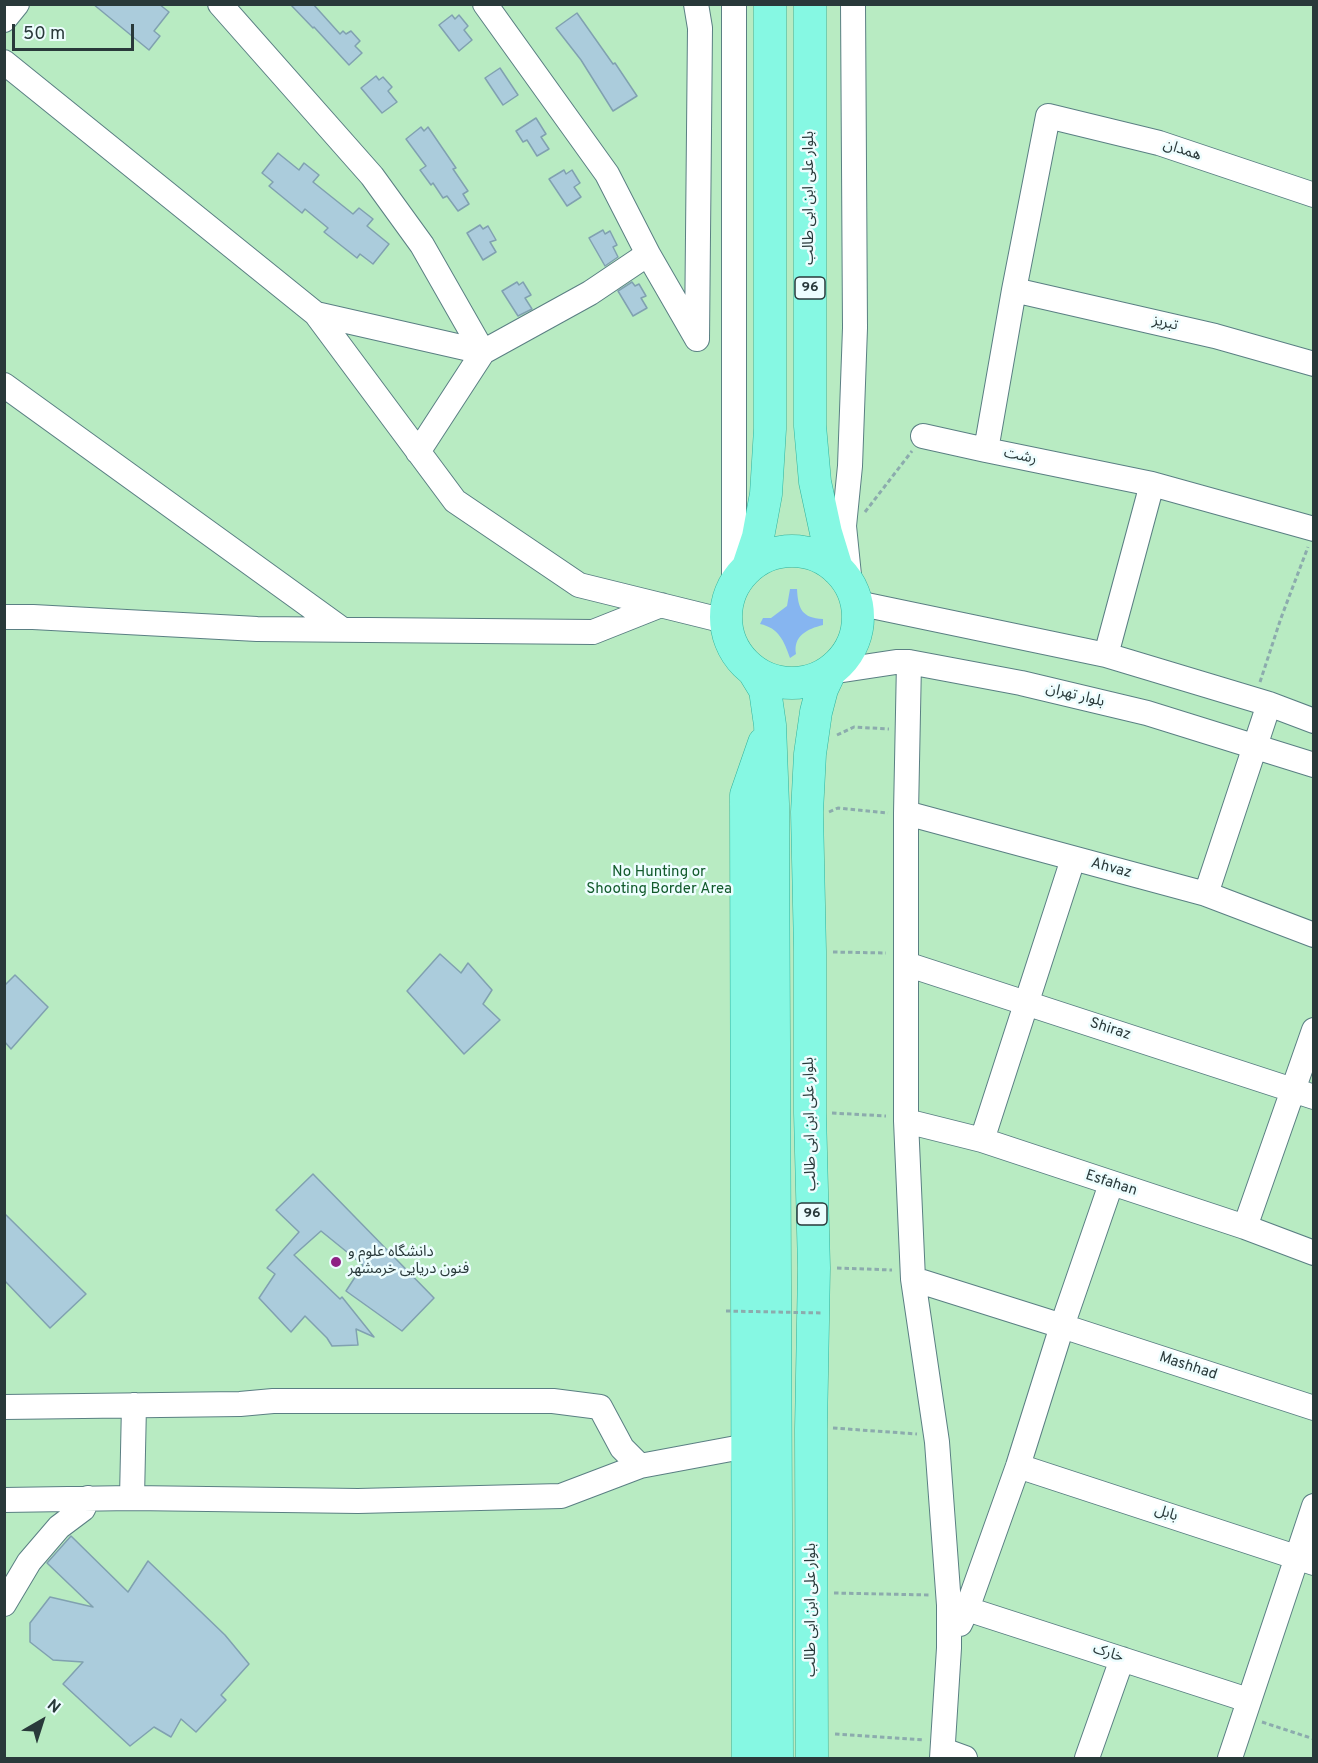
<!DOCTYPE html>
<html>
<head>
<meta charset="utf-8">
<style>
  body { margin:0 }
  #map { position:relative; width:1318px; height:1763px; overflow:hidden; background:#ccf5f8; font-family:Overpass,sans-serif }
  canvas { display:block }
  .frame { position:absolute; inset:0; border:6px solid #29393a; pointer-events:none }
  .north { position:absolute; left:12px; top:1691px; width:60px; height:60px; -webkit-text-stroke:4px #edfdfe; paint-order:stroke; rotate:39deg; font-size:16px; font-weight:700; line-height:24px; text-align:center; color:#29393a }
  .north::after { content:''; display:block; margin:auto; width:21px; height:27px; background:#29393a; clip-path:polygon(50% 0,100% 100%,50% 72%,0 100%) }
  .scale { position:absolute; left:12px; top:24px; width:122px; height:27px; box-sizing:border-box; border:3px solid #29393a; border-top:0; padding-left:8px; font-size:18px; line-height:21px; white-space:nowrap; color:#29393a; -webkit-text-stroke:4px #edfdfe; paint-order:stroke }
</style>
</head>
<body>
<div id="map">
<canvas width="1318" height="1763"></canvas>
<div class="frame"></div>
<div class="north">N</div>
<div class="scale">50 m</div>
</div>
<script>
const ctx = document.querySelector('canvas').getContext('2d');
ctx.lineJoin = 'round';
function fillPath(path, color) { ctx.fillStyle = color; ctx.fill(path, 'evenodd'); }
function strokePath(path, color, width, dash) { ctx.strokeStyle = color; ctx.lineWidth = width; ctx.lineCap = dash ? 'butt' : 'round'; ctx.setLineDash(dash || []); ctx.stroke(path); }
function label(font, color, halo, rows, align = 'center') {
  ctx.font = font + ' Overpass,"Noto Sans Arabic",sans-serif'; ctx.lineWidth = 5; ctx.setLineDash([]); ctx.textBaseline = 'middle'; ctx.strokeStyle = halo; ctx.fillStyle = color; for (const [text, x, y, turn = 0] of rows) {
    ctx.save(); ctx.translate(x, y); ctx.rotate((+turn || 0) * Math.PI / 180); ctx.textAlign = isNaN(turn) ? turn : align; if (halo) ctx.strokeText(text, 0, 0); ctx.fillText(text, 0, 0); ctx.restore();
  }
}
fillPath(new Path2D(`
  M5,5H1313V1758H5Z`), '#b8ebc2');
fillPath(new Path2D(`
  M790,589H797C798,609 802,618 823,619V625C807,629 793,636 796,654L790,658C784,641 779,628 760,624L763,618H771L787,606Z`), '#86b5f0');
const building = new Path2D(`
  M93,4H159L169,12L154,31L160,36L149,50Z
  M290,4H313L340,34L343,31L346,34L351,31L360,41L355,46L362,53L349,65L314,27L313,28Z
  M577,13L613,64L615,63L637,96L613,111L581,60L556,28Z
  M452,15L455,19L459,15L468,26L464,30L472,40L459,51L439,25Z
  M500,68L518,95L503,105L485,78Z
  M376,76L379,80L383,77L392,87L388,91L397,102L382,113L361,88Z
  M536,118L546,134L541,137L549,149L537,156L527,140L523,142L516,131Z
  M421,127L424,131L428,127L456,168L453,169L468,191L463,194L469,204L458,211L447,196L443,198L433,183L431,185L420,170L426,166L406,139Z
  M278,153L299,170L304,163L319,175L313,182L353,214L359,208L373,219L367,226L389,244L373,264L360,254L357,258L324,232L328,228L305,209L302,213L269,186L273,182L262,173Z
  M564,170L566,174L572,170L580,183L574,187L581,197L567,206L549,179Z
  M480,225L483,229L488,226L496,240L490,242L496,252L483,260L467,233Z
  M603,230L605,234L610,231L617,245L613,247L618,257L605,266L589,238Z
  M517,282L519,285L523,282L531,295L525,298L532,309L518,316L502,291Z
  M632,282L635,286L639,284L646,296L641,298L647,308L633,316L618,291Z
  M440,954L461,973L468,963L492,990L483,1004L500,1020L464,1054L407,991Z
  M15,975L48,1007L11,1049L4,1041V986Z
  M313,1174L434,1298L402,1331L346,1291L363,1265L321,1231L294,1255L340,1299L342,1297L374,1337L356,1329L358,1345L332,1346L327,1338L305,1316L291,1332L259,1298L275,1274L267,1268L299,1232L276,1210Z
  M4,1213L86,1294L50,1328L4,1280Z
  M71,1536L128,1592L148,1561L225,1635L249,1664L221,1695L226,1700L196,1732L181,1719L171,1737L154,1727L130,1746L63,1684L83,1662L53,1660L30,1642V1623L50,1597L93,1607L47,1563Z`);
fillPath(building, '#abccdc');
strokePath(building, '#80a1b0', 1.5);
const minor = new Path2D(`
  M220,4L372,176L422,245L483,352L590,293L648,254L607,174L485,4
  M696,4L700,28L697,339
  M734,4V582
  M4,20L17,4
  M4,62L316,314L455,501L579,585L725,621
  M1314,195L1159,143L1048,116L1014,290L986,450L1152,484L1314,529
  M648,254L697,339
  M1014,290L1215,336L1314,364
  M316,314L483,352L418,452
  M4,385L343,630
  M923,436L986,450
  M850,585L844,526L850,466L855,328L853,4
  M857,603L1106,655L1269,704L1314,721
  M4,617H33L257,629L593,632L661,605
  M1106,655L1152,484
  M909,662L906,813V1121L913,1279L937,1442L949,1605V1648L942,1758
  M830,672L896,662H909L1021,683L1147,713L1314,765
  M906,813L1206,894L1314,935
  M1206,894L1269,704
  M906,964L1314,1097
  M906,1121L982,1140L1245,1227L1314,1253
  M982,1140L1073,859
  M1111,1184L1062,1326L1314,1408
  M1245,1227L1314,1030
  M913,1279L1062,1326L1018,1466L967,1609
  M4,1407L240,1404L273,1401H553L600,1407L622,1448L640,1466
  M1018,1466L1314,1563
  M132,1498L134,1405
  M4,1500L132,1498L358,1501L561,1496L640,1466L747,1446
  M4,1604L29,1562L59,1527L83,1509L88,1498
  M960,1624L967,1609L1248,1700
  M943,1750L965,1758
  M1087,1758L1122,1659
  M1230,1758L1314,1506`);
const major = new Path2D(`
  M810,4V426L815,482L826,533L837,569
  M726 617a66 66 0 1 1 132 0a66 66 0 1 1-132 0Z
  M748,567L758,537L766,494L770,429V4
  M754,672L765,690L770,725L773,804L777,1758
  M748,1758L746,795L764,743
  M812,1758L811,1429L814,1268L810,1113V951L807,812L810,754L816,712L822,689L830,672`);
strokePath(minor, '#5a7f83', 26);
strokePath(major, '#31b29c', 33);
strokePath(new Path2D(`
  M865,512L912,451
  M1260,682L1281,618L1308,547
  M837,735L854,727L889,729
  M829,812L838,808L888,813
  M833,952L886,953
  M832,1113L886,1116
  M837,1268L892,1270
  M833,1428L917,1434
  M834,1593L930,1595
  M1262,1722L1314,1739
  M835,1734L924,1740`), '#8cabad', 3, [4.5, 3]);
strokePath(minor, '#fff', 24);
strokePath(major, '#86f8e3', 32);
strokePath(new Path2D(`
  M726,1311L823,1313`), '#8cabad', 3, [4.5, 3]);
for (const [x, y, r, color] of [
  [336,1262,6,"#8e2083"]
]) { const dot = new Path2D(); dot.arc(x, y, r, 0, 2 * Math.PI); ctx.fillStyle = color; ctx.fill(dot); strokePath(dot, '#edfdfe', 2); }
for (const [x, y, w] of [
  [810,288,30],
  [812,1214,30]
]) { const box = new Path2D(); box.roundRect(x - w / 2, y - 11, w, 22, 4.5); ctx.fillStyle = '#edfdfe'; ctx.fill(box); strokePath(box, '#29393a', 1.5); }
label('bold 14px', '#29393a', null, [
  ["96",810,288],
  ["96",812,1214]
]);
label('15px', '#29393a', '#edfdfe', [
  ["همدان",1182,151,18],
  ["بلوار علی ابن ابی طالب",810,198,-90],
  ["تبریز",1165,324,13],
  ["رشت",1020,457,12],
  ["بلوار تهران",1075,696,14],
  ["Ahvaz",1111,869,15],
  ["Shiraz",1110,1030,18],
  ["بلوار علی ابن ابی طالب",811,1124,-91],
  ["Esfahan",1111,1184,18],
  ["Mashhad",1188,1367,18],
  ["بابل",1166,1514,18],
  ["بلوار علی ابن ابی طالب",812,1610,-90],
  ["خارک",1108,1654,18]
]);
label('15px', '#115a2b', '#edfdfe', [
  ["No Hunting or",659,873],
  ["Shooting Border Area",659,890]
]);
label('15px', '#29393a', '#edfdfe', [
  ["دانشگاه علوم و",348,1253],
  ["فنون دریایی خرمشهر",348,1270]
], 'left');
</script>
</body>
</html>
